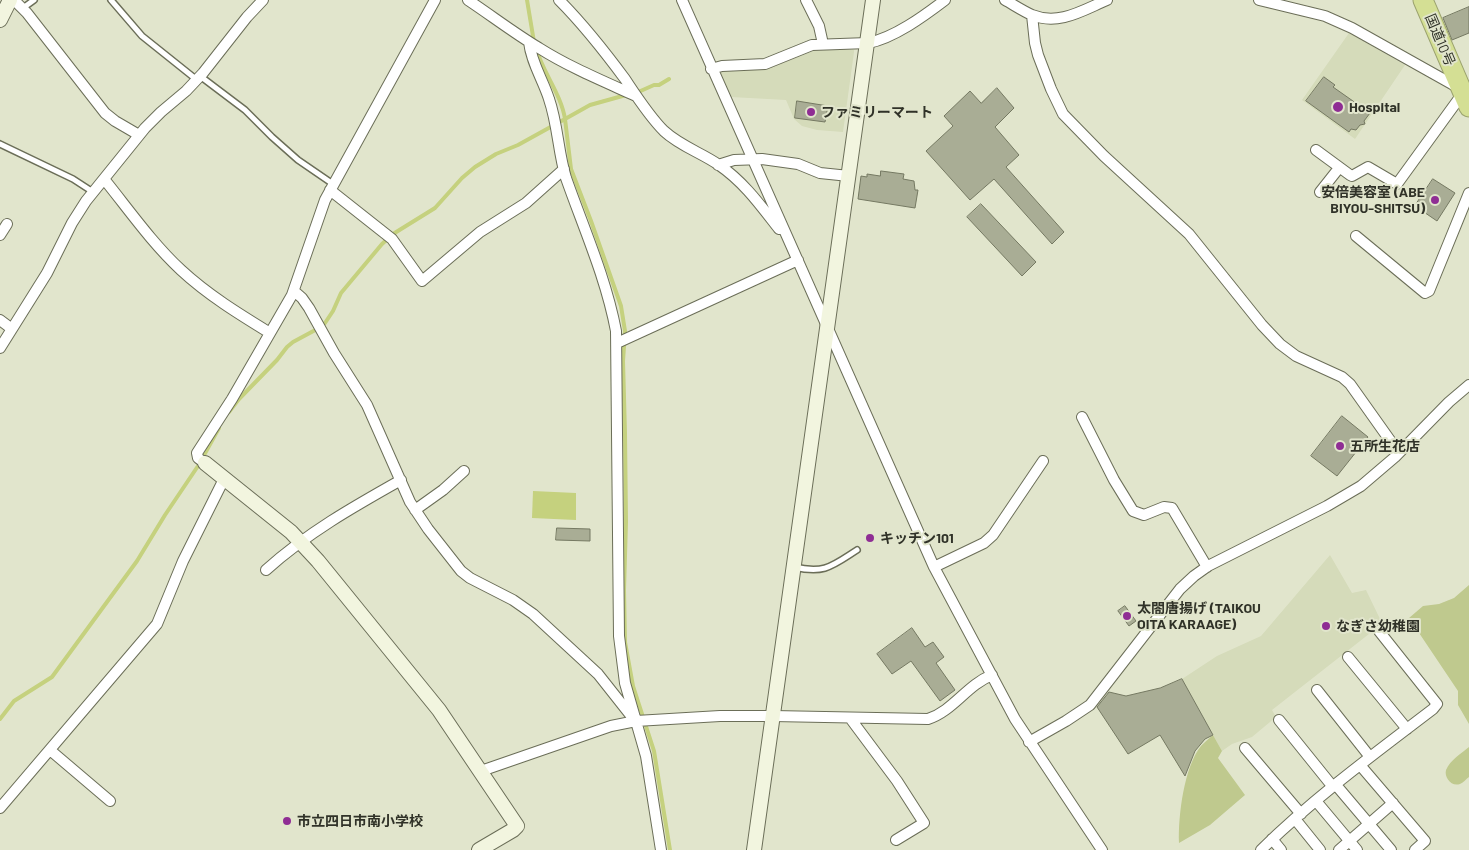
<!DOCTYPE html>
<html>
<head>
<meta charset="utf-8">
<style>
  body { margin:0 }
  canvas { display:block; background:#e1e5cc }
</style>
</head>
<body>
<canvas width="1469" height="850"></canvas>
<script>
const ctx = document.querySelector('canvas').getContext('2d');
ctx.lineJoin = 'round';
function fillPath(path, color) { ctx.fillStyle = color; ctx.fill(path, 'evenodd'); }
function strokePath(path, color, width, dash) { ctx.strokeStyle = color; ctx.lineWidth = width; ctx.lineCap = dash ? 'butt' : 'round'; ctx.setLineDash(dash || []); ctx.stroke(path); }
function label(font, color, halo, rows, align = 'center') {
  ctx.font = font + ' Barlow,"Noto Sans JP",sans-serif'; ctx.lineWidth = 4; ctx.setLineDash([]); ctx.textBaseline = 'middle'; ctx.strokeStyle = halo; ctx.fillStyle = color; for (const [text, x, y, turn = 0] of rows) {
    ctx.save(); ctx.translate(x, y); ctx.rotate((+turn || 0) * Math.PI / 180); ctx.textAlign = isNaN(turn) ? turn : align; if (halo) ctx.strokeText(text, 0, 0); ctx.fillText(text, 0, 0); ctx.restore();
  }
}
fillPath(new Path2D(`
  M1349,33L1405,65L1355,139L1302,100Z
  M838,49L854,50V52L843,132L817,130L802,126L794,119L786,100L731,97L719,69H767L813,51Z
  M1330,555L1352,593L1366,590L1381,621L1369,634L1272,710L1276,717L1252,737L1232,744L1222,751L1182,679L1217,656L1261,636Z`), '#d5dbba');
fillPath(new Path2D(`
  M1469,585V724L1458,705V691L1409,618L1423,606L1439,604L1454,598Z
  M1213,735L1222,751L1218,758L1245,795L1210,825L1179,843C1178,816 1184,767 1201,746C1205,742 1209,738 1213,735Z
  M1469,747V777C1466,779 1463,783 1460,784C1451,787 1444,777 1446,770C1450,760 1462,753 1469,747Z`), '#bfc98e');
fillPath(new Path2D(`
  M533,491L576,493V520L532,518Z`), '#c5d17e');
strokePath(new Path2D(`
  M527,0L534,42
  M636,93L654,85H659L669,79
  M626,95L590,105L565,119L571,169L591,221L621,306L625,331L623,361L625,433L626,522L624,590L625,642L633,686L654,751L670,850
  M229,412L239,399L277,360L287,347L293,342L319,328L325,323L333,311L341,293L382,244L393,234L435,208L462,178L475,167L496,154L518,145L565,119C561,94 543,73 536,48
  M0,719L14,701L52,677L137,561L165,515L198,466L219,428`), '#c5d17e', 4);
const building = new Path2D(`
  M1469,7V33L1452,40L1443,18Z
  M1324,77L1335,85L1333,87L1370,113L1364,121L1365,124L1360,125L1356,130L1351,129L1349,132L1306,101Z
  M997,88L1014,108L995,127L1019,155L1006,167L1064,232L1052,244L994,179L970,200L926,151L953,126L944,116L970,91L981,103Z
  M797,101L828,106L825,122L795,118Z
  M881,171L904,174L903,179L914,181L915,190H918L915,208L858,199L861,176L867,177V174L880,176Z
  M1433,179L1455,193L1437,221L1415,206Z
  M981,204L1036,262L1022,276L967,217Z
  M1342,416L1368,437L1337,476L1311,456Z
  M557,528L590,529V541L556,540Z
  M1125,606L1136,621L1129,626L1118,611Z
  M912,628L925,647L933,642L944,657L936,663L955,690L940,701L911,661L892,674L877,654Z
  M1182,679L1213,735L1205,739L1195,751L1185,776L1160,735L1128,754L1097,707L1109,692L1126,696L1160,688Z`);
fillPath(building, '#a9ad95');
strokePath(building, '#757962', 1);
const lane = new Path2D(`
  M111,0L142,36L197,80
  M23,8L34,0
  M200,76L245,110L272,137L298,160L333,184
  M0,144L73,179L93,192
  M794,567C825,574 832,566 857,550`);
const street = new Path2D(`
  M14,0L27,13L105,113L115,121L139,135
  M468,0C492,16 514,33 539,48C569,67 603,81 636,96
  M559,0C583,24 605,52 625,79C637,97 649,116 664,131C680,146 702,153 719,165C744,182 761,206 779,229
  M682,0L934,567L1015,719L1102,850
  M806,0L819,26L823,44
  M1005,0C1014,5 1023,11 1032,15C1059,26 1083,10 1107,0
  M1259,0L1325,16L1352,28L1459,88
  M1032,15L1035,43L1038,55L1051,89L1063,114L1104,156L1189,234L1262,325L1280,344L1296,356L1342,377L1350,384L1399,453
  M529,42C531,62 543,80 549,99C558,125 558,152 566,178C584,229 606,278 616,331L619,636L625,683L646,756L661,850
  M711,69L722,66L765,64L812,45L868,43C894,38 924,16 945,0
  M1316,150L1350,175L1352,176L1368,167L1397,184L1463,93
  M718,165L734,160L762,159L798,164L820,173L849,176
  M104,179C129,210 152,243 181,270C208,295 239,314 270,333
  M330,190L392,239L422,281L480,232L526,203L564,169
  M1320,192L1339,168
  M0,235L7,224
  M1356,236L1425,293L1429,291L1469,193
  M294,291L302,298L309,308L334,353L367,405L410,502L428,529L461,571L470,578L513,600L533,614L598,674L632,717
  M0,320L12,329
  M617,343L798,260
  M0,348L47,273L72,223L86,201L145,128L161,112L186,91L203,73L247,17L263,0
  M1082,417L1114,480L1133,511L1144,515L1164,507L1172,508L1207,567
  M205,463L198,458L197,453L232,399L292,295L325,200L435,0
  M415,510L443,490L464,471
  M934,567L984,543L993,535L1043,461
  M266,570C307,533 353,507 401,480
  M1348,657L1407,729
  M1317,690L1370,757
  M850,718L897,781L924,823L896,840
  M1279,720L1333,787
  M1029,742L1066,721L1090,705L1180,589L1194,576L1208,566L1327,506L1361,486L1395,457L1449,402L1469,385
  M1245,748L1301,814
  M50,750L110,801
  M1360,765L1425,841L1415,850
  M481,771L611,726L636,721L720,716H773L928,719C953,711 967,685 992,675
  M1336,785L1391,850
  M1316,801L1357,850
  M0,808L157,624L183,561L224,479
  M1295,819L1320,850
  M1272,839L1281,850
  M1261,850C1314,798 1374,754 1433,709L1437,704L1379,631
  M1339,850L1393,803`);
const secondary = new Path2D(`
  M0,20L10,0
  M205,463L291,532L318,561L439,710L517,826L513,830L479,850
  M754,850L873,0`);
const highway = new Path2D(`
  M1423,0L1469,107`);
strokePath(lane, '#6b6e58', 8);
strokePath(street, '#6b6e58', 12);
strokePath(secondary, '#6b6e58', 16);
strokePath(highway, '#9ba26e', 21);
strokePath(lane, '#fff', 5);
strokePath(street, '#fff', 10);
strokePath(secondary, '#f2f5df', 14);
strokePath(highway, '#d4df94', 19);
for (const [x, y, r, color] of [
  [1338,107,6,"#8f2d94"],
  [811,112,5,"#8f2d94"],
  [1435,200,5,"#8f2d94"],
  [1340,446,5,"#8f2d94"],
  [870,538,5,"#8f2d94"],
  [1127,616,5,"#8f2d94"],
  [1326,626,5,"#8f2d94"],
  [287,821,5,"#8f2d94"]
]) { const dot = new Path2D(); dot.arc(x, y, r, 0, 2 * Math.PI); ctx.fillStyle = color; ctx.fill(dot); strokePath(dot, '#e1e5cc', 2); }
label('14px', '#303228', '#e1e5cc', [
  ["国道10号",1440,40,67]
]);
label('bold 14px', '#303228', '#e1e5cc', [
  ["Hospital",1349,107],
  ["ファミリーマート",821,112],
  ["安倍美容室 (ABE",1425,192,"right"],
  ["BIYOU-SHITSU)",1425,208,"right"],
  ["五所生花店",1350,446],
  ["キッチン101",880,538],
  ["太閤唐揚げ (TAIKOU",1137,608],
  ["OITA KARAAGE)",1137,624],
  ["なぎさ幼稚園",1336,626],
  ["市立四日市南小学校",297,821]
], 'left');
</script>
</body>
</html>
